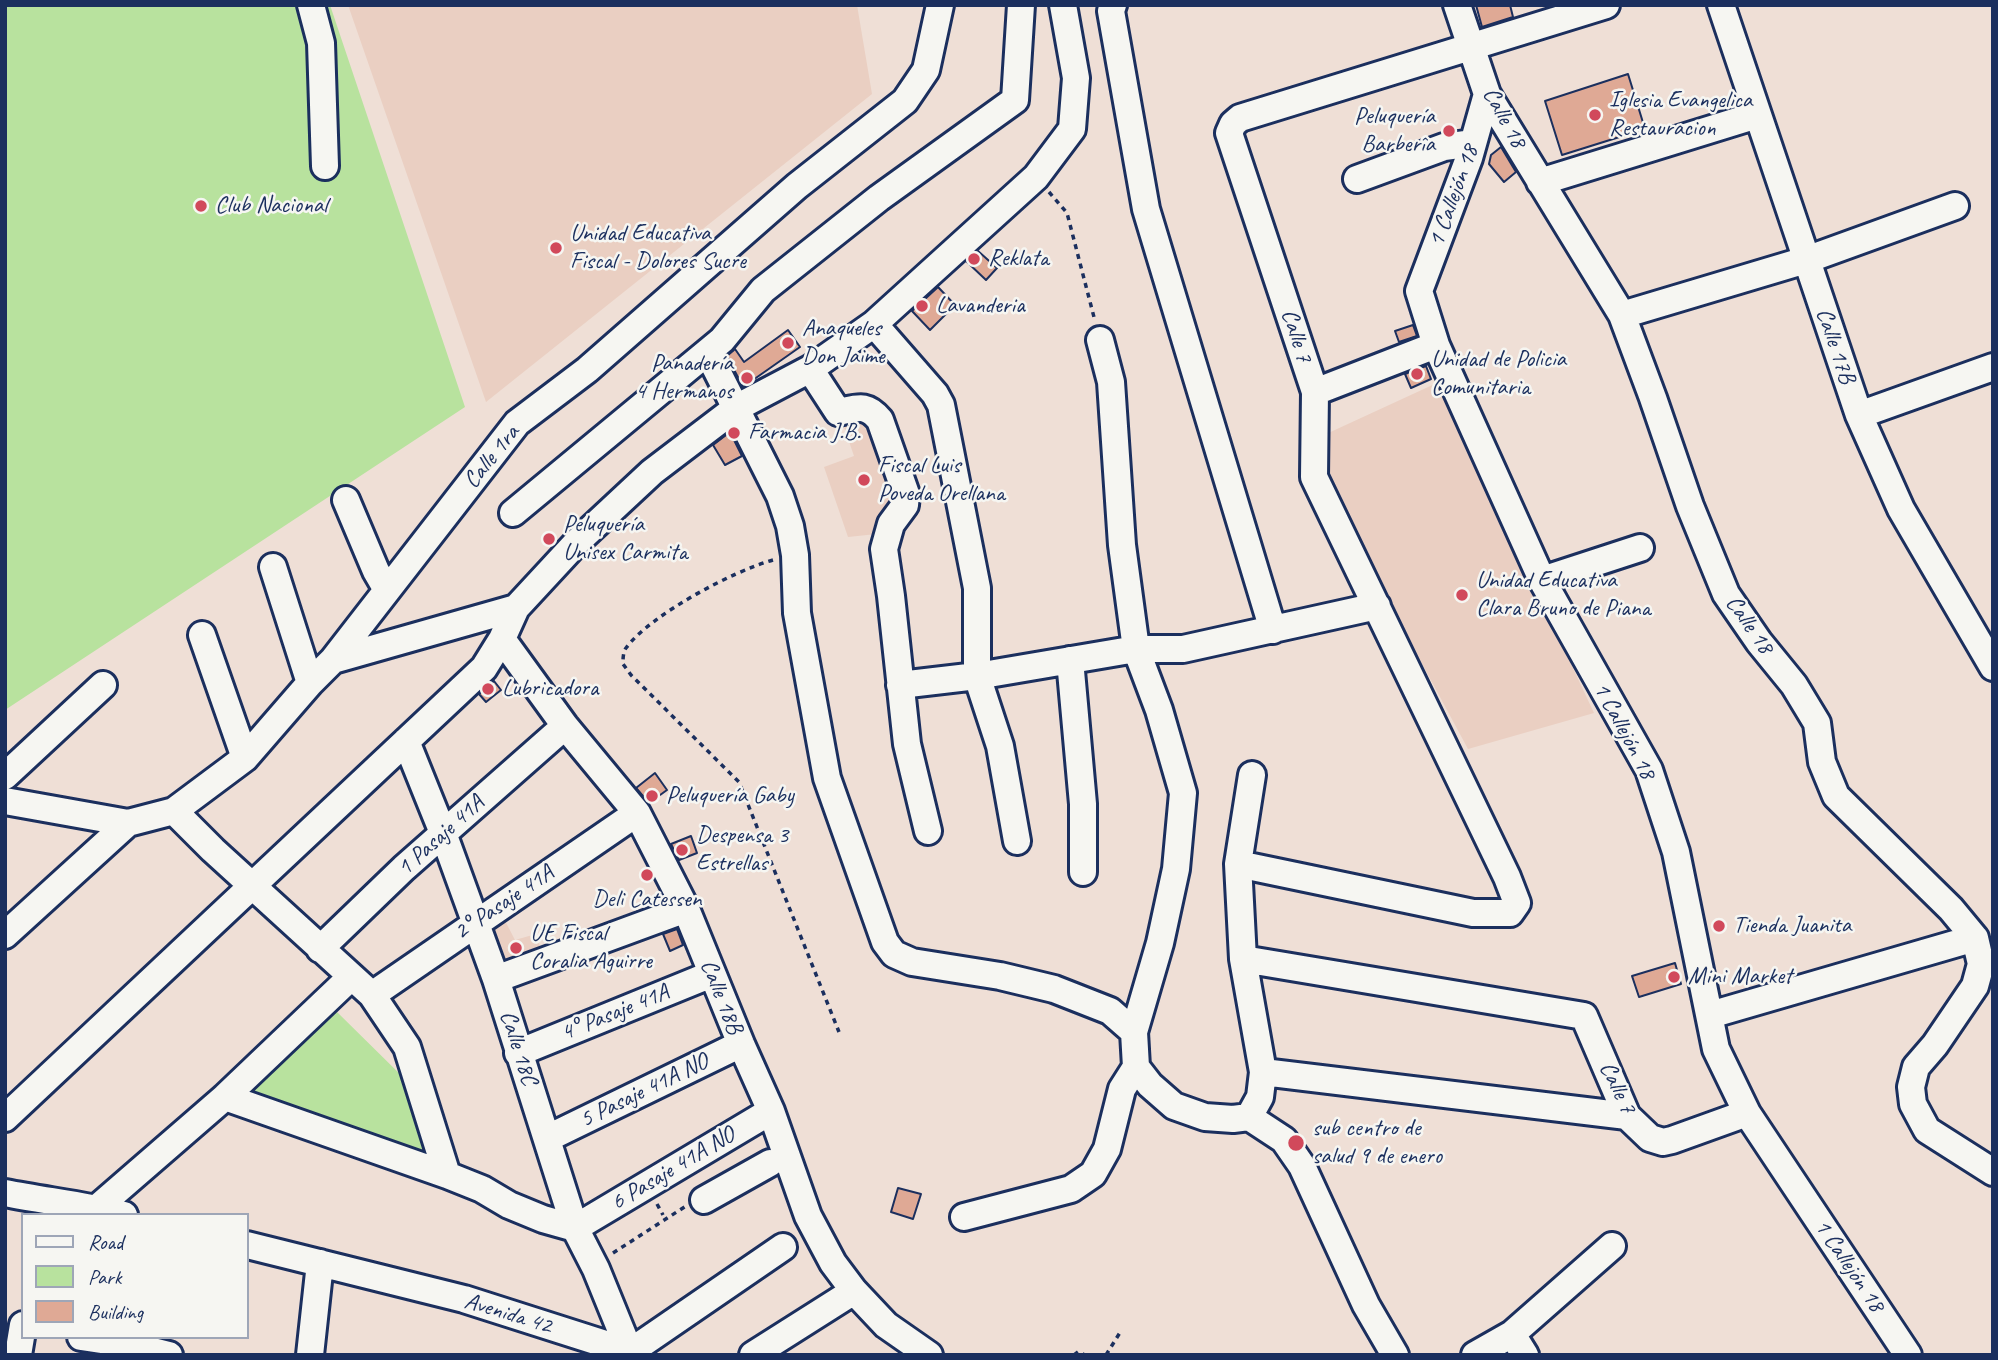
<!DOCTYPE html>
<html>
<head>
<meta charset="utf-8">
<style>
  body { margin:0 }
  #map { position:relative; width:1998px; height:1360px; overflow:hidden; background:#efdfd6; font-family:Caveat,sans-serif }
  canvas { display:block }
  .frame { position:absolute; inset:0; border:7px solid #1b2f5e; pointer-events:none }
  .legend { position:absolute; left:21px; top:1213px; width:228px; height:126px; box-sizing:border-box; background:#f6f6f2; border:2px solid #9ea6b7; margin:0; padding:9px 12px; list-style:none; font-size:21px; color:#1b2f5e }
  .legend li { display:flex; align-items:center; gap:14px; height:35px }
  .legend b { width:35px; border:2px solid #9ea6b7 }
</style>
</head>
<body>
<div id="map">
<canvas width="1998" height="1360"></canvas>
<div class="frame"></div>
<ul class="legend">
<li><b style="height:9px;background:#f6f6f2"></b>Road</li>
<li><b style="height:19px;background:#b8e29e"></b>Park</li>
<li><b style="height:19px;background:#dfa995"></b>Building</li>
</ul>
</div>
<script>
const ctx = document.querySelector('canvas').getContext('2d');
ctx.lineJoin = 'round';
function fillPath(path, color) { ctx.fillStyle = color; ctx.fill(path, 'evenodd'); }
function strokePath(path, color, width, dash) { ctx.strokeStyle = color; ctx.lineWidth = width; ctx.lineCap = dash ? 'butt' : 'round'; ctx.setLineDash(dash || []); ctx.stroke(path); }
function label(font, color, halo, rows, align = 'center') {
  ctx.font = font + ' Caveat,sans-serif'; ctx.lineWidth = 5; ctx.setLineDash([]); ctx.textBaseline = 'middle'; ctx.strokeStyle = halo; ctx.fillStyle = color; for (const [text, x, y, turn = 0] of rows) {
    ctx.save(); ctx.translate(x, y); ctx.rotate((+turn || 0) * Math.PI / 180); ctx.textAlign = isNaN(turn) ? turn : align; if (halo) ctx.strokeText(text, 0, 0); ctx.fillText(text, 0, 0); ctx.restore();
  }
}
fillPath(new Path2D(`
  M348,5H857L872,94L486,402Z
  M1439,382L1594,713L1468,749L1322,478L1324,435Z
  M872,411L904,494L886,533L848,537L824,467L854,456L843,424Z
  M501,913L515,940L536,934L543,956L499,970L483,924Z`), '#eacfc2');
fillPath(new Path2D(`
  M5,5H330L465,407L5,710Z
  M337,1012L408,1082L427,1158L245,1092Z`), '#b8e29e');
const building = new Path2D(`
  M1476,5H1510L1513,17L1482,27Z
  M1628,74L1645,129L1562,155L1545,101Z
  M1501,147L1516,172L1504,182L1489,164L1491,155Z
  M978,251L997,268L986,280L966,261Z
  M938,287L955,305L930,330L912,311Z
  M1413,325L1417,336L1399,342L1395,331Z
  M788,330L800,347L743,387L727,356L735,349L744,362Z
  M1426,366L1431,379L1411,388L1405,374Z
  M730,432L742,456L725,465L713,445Z
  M494,681L501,690L486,702L479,694Z
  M655,773L667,790L649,803L636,788Z
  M691,836L697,853L679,860L671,844Z
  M677,929L683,945L670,951L663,934Z
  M1675,963L1681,984L1639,997L1632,976Z
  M898,1188L921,1194L913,1219L891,1212Z`);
fillPath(building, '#dfa995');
strokePath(building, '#1b2f5e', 2);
const minor = new Path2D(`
  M311,5L321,43L325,166
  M1113,5L1111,11L1146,209L1273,630
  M1457,5L1487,94L1622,315L1653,398L1690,506L1726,594L1759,642L1794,685L1817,723L1822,762L1836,796L1951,909L1975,938L1981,964L1975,986L1935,1045L1916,1067L1911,1087L1913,1104L1927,1130L1993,1172
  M1721,5L1859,415L1901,509L1993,667
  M1487,94L1469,158L1419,291L1436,345L1542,580L1649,770L1676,852L1716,1049L1747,1113L1908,1355
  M1357,179L1444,147L1473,143
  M1540,182L1757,115
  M1622,315L1806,260L1955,206
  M874,324L935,394L941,405L977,588V676L1000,746L1017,841
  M1100,340L1111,382L1122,545L1136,649L1159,710L1183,793L1176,869L1160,943L1134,1032L1136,1067L1150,1085L1174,1106L1205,1117L1233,1119L1249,1117L1284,1140L1302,1166L1366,1305L1395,1355
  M708,353L780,496L790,526L795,555L797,613L827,778L885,942L894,954L912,962L1000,976L1054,989L1110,1011L1134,1032
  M810,369L838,412C858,408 866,403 880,420L906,494L905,505L891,524L884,549L891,596L907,744L928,831
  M1315,392L1436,345
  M1859,415L1993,367
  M346,500L376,571L387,590
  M513,513L722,340L763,290L879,198L1015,100L1021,5
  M273,567L310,683
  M1542,580L1640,548
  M202,635L245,758
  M502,639L565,726L637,813L686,909L741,1044L771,1111L808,1216L833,1263L854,1291L886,1325L929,1355
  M333,660L516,608
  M1070,660L1083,804V872
  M900,685L977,676L1136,649H1183L1377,606
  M406,741L443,833L496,979L575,1228L596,1269L631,1355
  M5,776L103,685
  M5,801L128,823L174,811L245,758L310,683L333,660L517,423L587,370L797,186L905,101L926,70L940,5
  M174,811L213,850L372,995L407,1047L447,1175L482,1189L509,1205L543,1219L575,1228
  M1238,864L1473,913H1510L1517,903L1507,877L1314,477L1315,392L1229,133L1233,124L1240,118L1606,5
  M5,935L128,823
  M320,949L404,868L565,726
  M1243,959L1584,1016L1627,1116L1650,1138L1663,1142L1672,1140L1747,1113
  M496,979L686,909
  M372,995L637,813
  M1710,1015L1975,938
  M518,1053L712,974
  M1263,1072L1627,1116
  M225,1097L447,1175
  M1249,1117L1260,1097L1263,1072L1243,959L1238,864L1252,775
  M5,1118L484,668L502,639L516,608L578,541L652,472L736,408L810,369L874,324L1036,177L1072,129L1076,78L1063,5
  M548,1138L741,1044
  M5,1193C45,1201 85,1205 124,1215
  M704,1200L770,1163
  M97,1208L225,1097L351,977
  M964,1217L1071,1189L1093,1174L1107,1149L1122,1089L1136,1067
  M575,1228L771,1111
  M247,1245L464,1299L630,1352L783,1247
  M1512,1334L1612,1246
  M81,1337L121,1343L169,1355
  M18,1355L23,1325
  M310,1355L320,1263
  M753,1355L854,1291
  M1475,1355L1512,1334L1525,1355`);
strokePath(minor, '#1b2f5e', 32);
strokePath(new Path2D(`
  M1049,192L1067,213L1095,321
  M773,560C733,571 650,615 626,648C623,652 623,659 623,664L631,675L739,782L839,1032
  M657,1204L663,1215
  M613,1253L686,1206
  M1074,1355L1078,1352L1085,1355
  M1106,1355L1121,1331`), '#1b2f5e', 3.5, [5, 5]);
strokePath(minor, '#f6f6f2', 26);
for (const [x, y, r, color] of [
  [1595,115,7,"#d1495b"],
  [1449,131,7,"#d1495b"],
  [201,206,7,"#d1495b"],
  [556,248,7,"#d1495b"],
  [974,259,7,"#d1495b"],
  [922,306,7,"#d1495b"],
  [788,343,7,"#d1495b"],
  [1417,374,7,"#d1495b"],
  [747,378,7,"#d1495b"],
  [734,433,7,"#d1495b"],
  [864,480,7,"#d1495b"],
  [549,539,7,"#d1495b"],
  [1462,595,7,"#d1495b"],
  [488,689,7,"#d1495b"],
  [652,796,7,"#d1495b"],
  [682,850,7,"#d1495b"],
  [647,875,7,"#d1495b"],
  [1719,926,7,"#d1495b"],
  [516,948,7,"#d1495b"],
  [1674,977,7,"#d1495b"],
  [1296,1143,9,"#d1495b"]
]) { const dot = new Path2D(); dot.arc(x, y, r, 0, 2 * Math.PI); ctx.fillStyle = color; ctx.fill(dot); strokePath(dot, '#f6f6f2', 2.5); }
label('24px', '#1b2f5e', '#f6f6f2', [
  ["Iglesia Evangelica",1609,101],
  ["Restauracion",1609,129],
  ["Peluquería",1435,117,"right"],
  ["Barberîa",1435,145,"right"],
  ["Club Nacional",215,206],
  ["Unidad Educativa",570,234],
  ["Fiscal - Dolores Sucre",570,262],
  ["Reklata",988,259],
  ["Lavanderia",936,306],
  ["Anaqueles",802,329],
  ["Don Jaime",802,357],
  ["Unidad de Policia",1431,360],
  ["Comunitaria",1431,388],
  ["Panadería",733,364,"right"],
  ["4 Hermanos",733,392,"right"],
  ["Farmacia J.B.",748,433],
  ["Fiscal Luis",878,466],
  ["Poveda Orellana",878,494],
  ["Peluquería",563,525],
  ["Unisex Carmita",563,553],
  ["Unidad Educativa",1476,581],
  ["Clara Bruno de Piana",1476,609],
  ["Lubricadora",502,689],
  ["Peluquería Gaby",666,796],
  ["Despensa 3",696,836],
  ["Estrellas",696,864],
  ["Deli Catessen",647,900,"center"],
  ["Tienda Juanita",1733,926],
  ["UE Fiscal",530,934],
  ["Coralia Aguirre",530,962],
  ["Mini Market",1688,977],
  ["sub centro de",1312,1129],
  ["salud 9 de enero",1312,1157]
], 'left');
label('24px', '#1b2f5e', '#f6f6f2', [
  ["Calle 18",1504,118,61],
  ["1 Callejón 18",1454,196,-70],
  ["Calle 7",1296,336,72],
  ["Calle 17B",1835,346,71],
  ["Calle 1ra",492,457,-51],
  ["Calle 18",1749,625,55],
  ["1 Callejón 18",1624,731,62],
  ["1 Pasaje 41A",441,836,-42],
  ["2° Pasaje 41A",504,903,-34],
  ["Calle 18B",721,997,68],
  ["4° Pasaje 41A",615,1013,-22],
  ["Calle 18C",518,1048,72],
  ["Calle 7",1617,1088,64],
  ["5 Pasaje 41A NO",644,1091,-26],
  ["6 Pasaje 41A NO",673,1169,-31],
  ["1 Callejón 18",1849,1266,56],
  ["Avenida 42",508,1314,17]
]);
</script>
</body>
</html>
